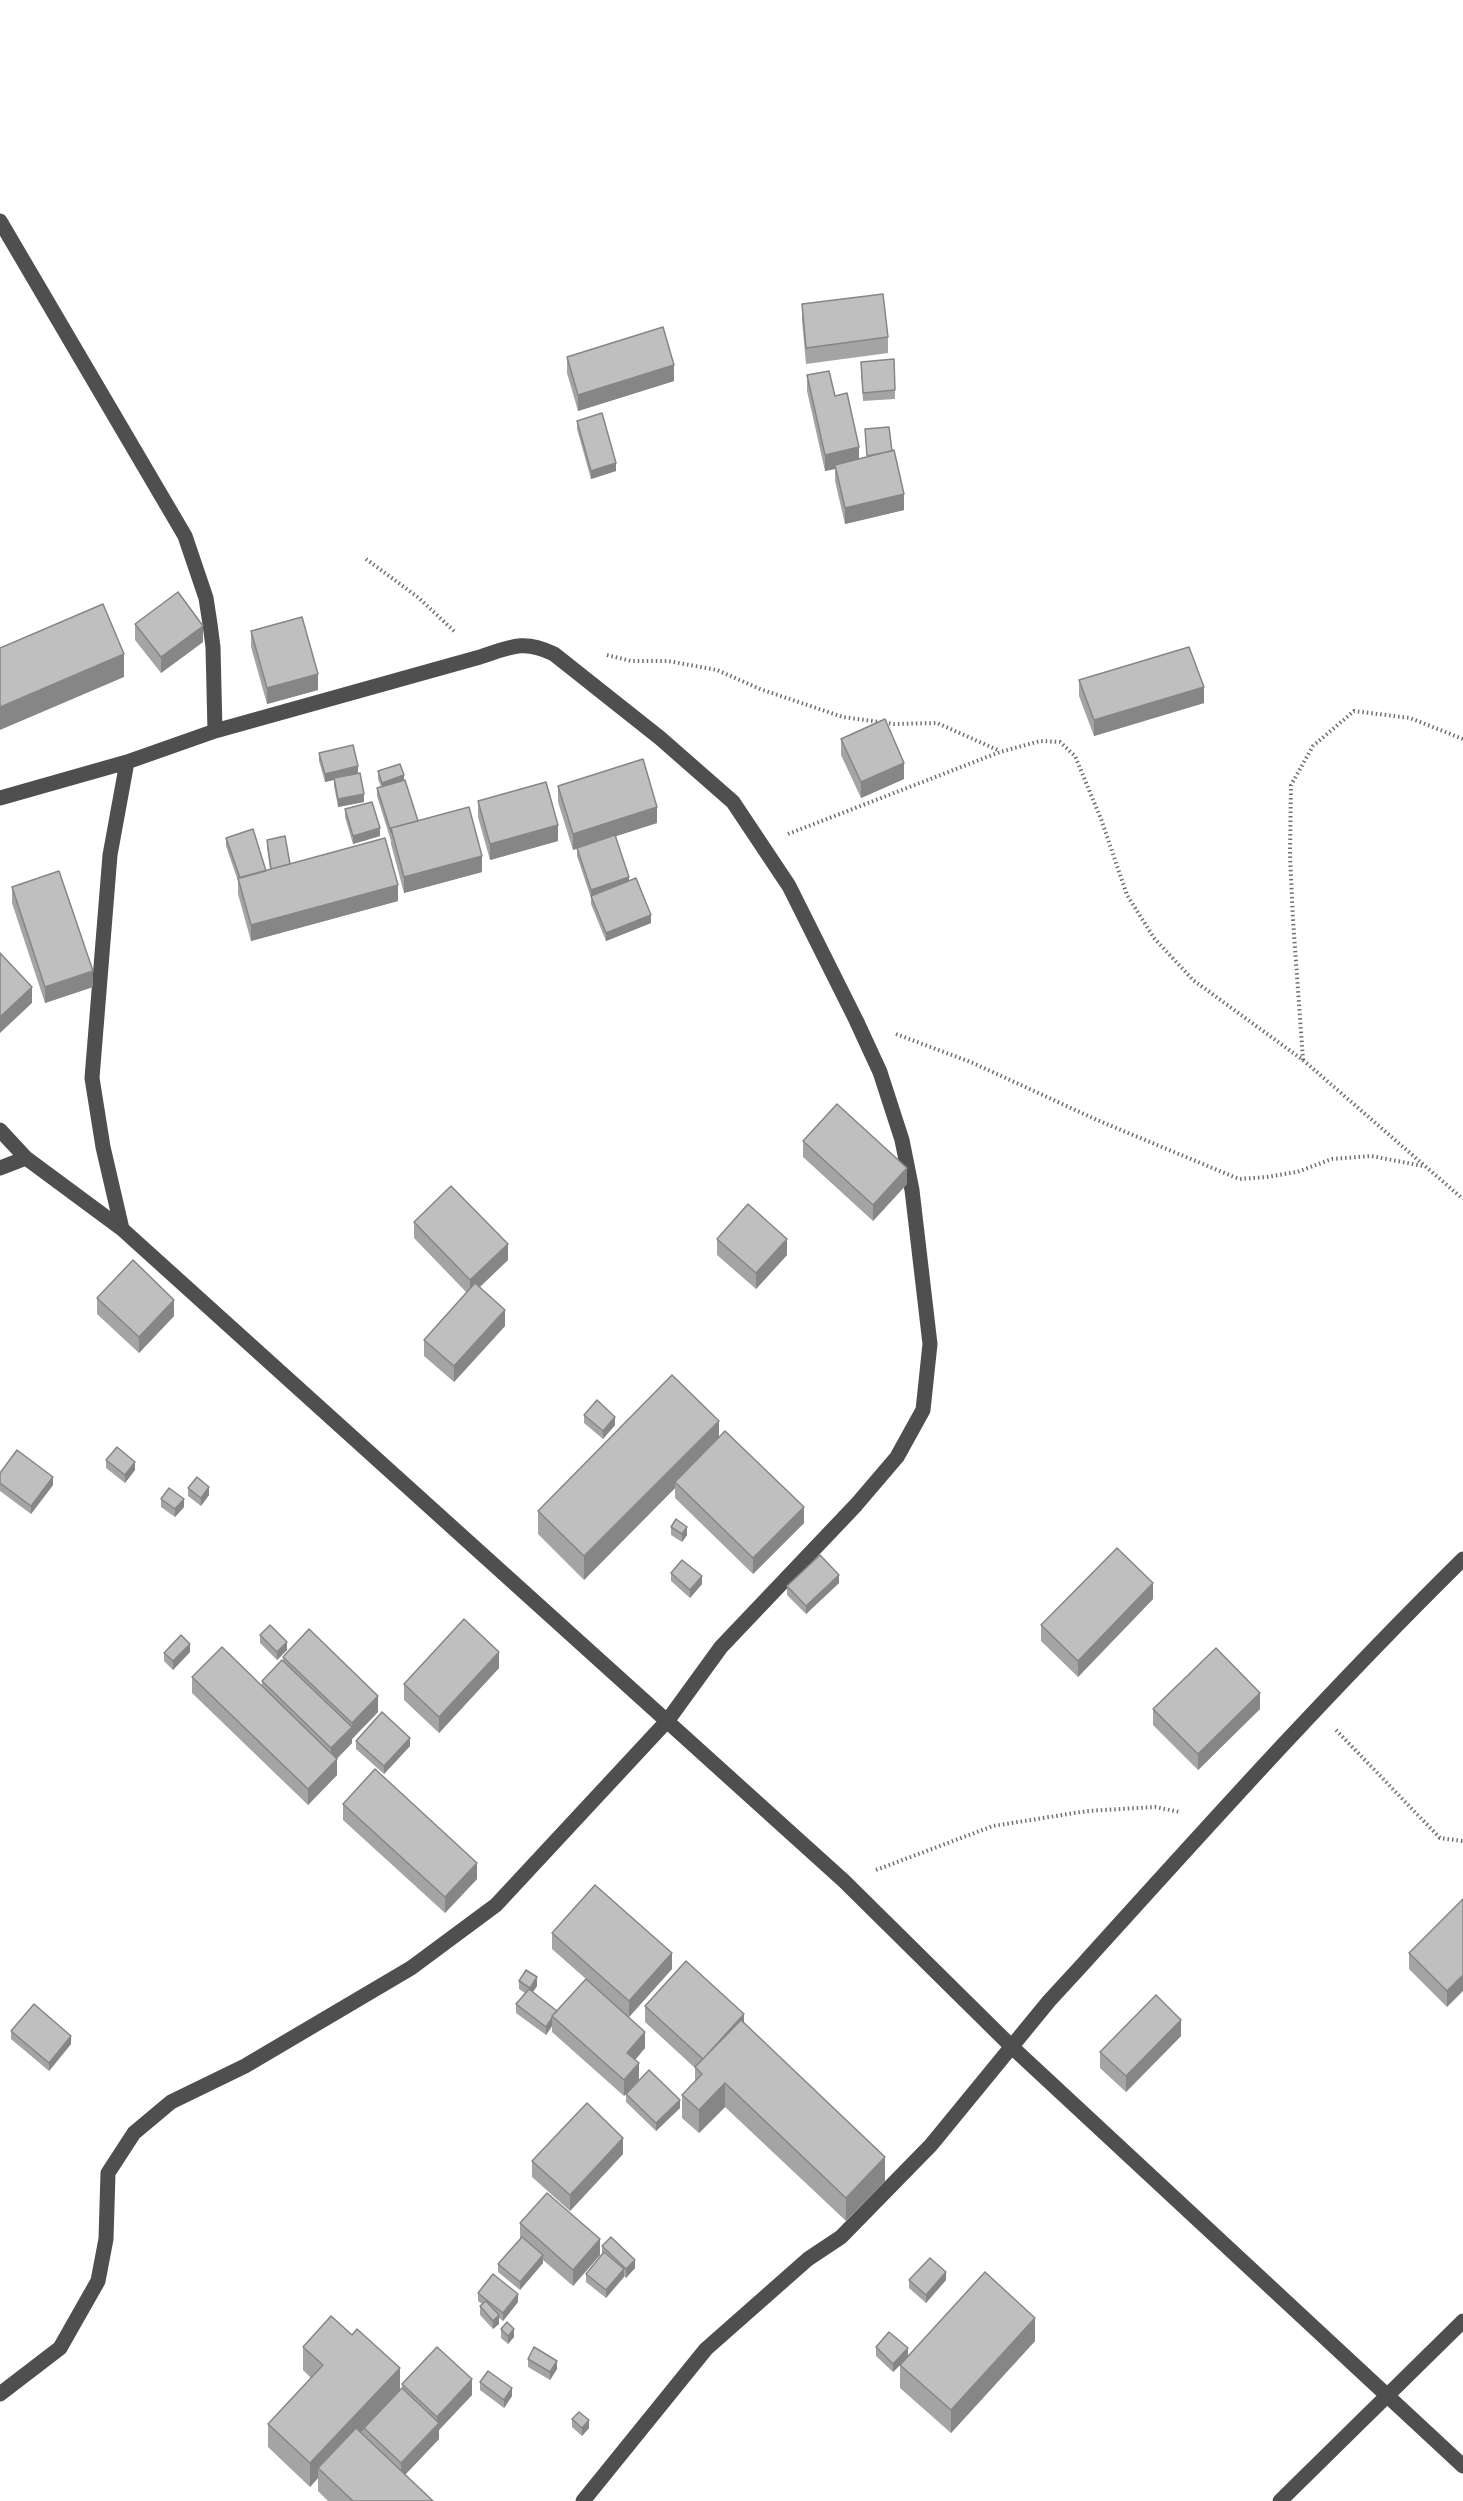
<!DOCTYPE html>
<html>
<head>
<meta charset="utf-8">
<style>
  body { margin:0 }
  canvas { display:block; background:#fff }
</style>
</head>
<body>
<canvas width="1463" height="2501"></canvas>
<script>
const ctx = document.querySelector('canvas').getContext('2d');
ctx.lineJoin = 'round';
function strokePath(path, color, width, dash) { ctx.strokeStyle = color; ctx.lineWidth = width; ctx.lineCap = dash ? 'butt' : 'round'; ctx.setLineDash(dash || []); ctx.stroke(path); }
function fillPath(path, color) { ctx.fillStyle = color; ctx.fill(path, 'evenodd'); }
strokePath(new Path2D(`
  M366,559L419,598L456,633
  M607,655L631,661H668L717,670L760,689L843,717L894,724L937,723L1000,751
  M788,834L1000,752L1040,741L1060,742L1075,756L1101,819L1127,895L1154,938L1193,980L1303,1060L1463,1199
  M896,1034L973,1063L1097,1120L1239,1179L1267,1177L1297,1172L1332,1159L1371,1156L1423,1166
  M1303,1060L1293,920L1290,855L1291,785L1313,746L1354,711L1410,718L1463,739
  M1336,1730L1440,1838L1463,1841
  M876,1870L993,1826L1087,1811L1155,1807L1180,1812`), '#717171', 4, [1.5, 3]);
strokePath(new Path2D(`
  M0,221L185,536L206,598L210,624L213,647L215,731
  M0,798L127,762L215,731L480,657C510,647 524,639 554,654L660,738L733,802L789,886L856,1020L880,1072L902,1140L912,1190L930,1344L923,1410L897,1457L856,1505L721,1647L668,1720L496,1905L411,1968L245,2066L171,2102L134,2133L108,2173L106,2239L98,2281L60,2348L0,2394
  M0,1130L26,1158L122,1229L844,1881L1013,2048L1463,2466
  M0,1168L26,1158
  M122,1229L103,1147L92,1078L110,855L127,762
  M583,2501L706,2349L808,2259L841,2237L931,2145L1049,2001L1084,1963C1208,1826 1331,1689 1463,1559
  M1280,2501L1463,2321`), '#4f4f4f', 15);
fillPath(new Path2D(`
  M802,304L888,337V353L806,364L802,320Z
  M567,357L674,381L578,411L567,373Z
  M861,370L895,390V399L863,401Z
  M807,375L859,459L867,457L865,429L892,451L904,510L845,524L835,481V469L825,471L807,391Z
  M577,421L616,471L591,479L577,429Z
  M135,624L203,642L161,673L135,640Z
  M251,631L318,690L267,704L251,647Z
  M1079,680L1204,703L1094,736L1079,696Z
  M841,739L904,779L861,798L841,755Z
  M319,753L358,773L364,802L338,807L334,786V780L325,782L319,761Z
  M378,771L404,780L418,821L482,872L404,893L391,844V841L377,796V788L381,787L378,779Z
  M558,786L657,823L616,836L629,881L651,923L606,941L591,904V898L577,856V848L573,850L558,802Z
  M478,801L558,841L490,860L478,817Z
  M345,809L380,836L353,844L345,817Z
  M226,838L266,871L270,869L267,848V840L290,864L398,901L251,941L238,894V881L226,846Z
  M12,887L93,987L45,1003L12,903Z
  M803,1141L907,1184L873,1221L803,1157Z
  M414,1222L508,1260L480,1287L505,1326L454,1382L424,1356V1340L467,1293L414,1238Z
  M717,1239L787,1255L756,1289L717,1255Z
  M97,1298L174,1316L139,1353L97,1314Z
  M584,1415L615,1425L603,1439L584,1423Z
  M719,1437L804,1523L753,1574L675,1498V1488L584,1580L538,1534V1511Z
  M106,1460L135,1470L125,1483L106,1468Z
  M0,1473L53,1485L31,1514L0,1491Z
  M188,1488L209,1495L201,1506L188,1496Z
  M161,1499L184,1507L175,1517L161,1507Z
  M671,1527L687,1535L682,1542L671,1535Z
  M671,1573L702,1584L690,1598L671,1581Z
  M839,1583L806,1614L787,1595V1586Z
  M1153,1599L1078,1677L1041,1641V1625Z
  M260,1635L287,1650L277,1660L260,1643Z
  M190,1652L173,1670L164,1661V1653Z
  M283,1657L378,1712L352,1739V1743L337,1759V1775L308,1805L192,1693V1677L262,1686V1681L283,1661Z
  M499,1668L439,1733L404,1700V1684Z
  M1153,1709H1260L1198,1770L1153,1725Z
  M356,1741L410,1746L384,1774L356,1749Z
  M343,1804L477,1879L445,1913L343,1820Z
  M1463,1899L1447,2007L1409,1969V1953Z
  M552,1933L672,1969L629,2017L645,2048L635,2060L639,2079L680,2108L656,2131L626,2102V2094L624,2096L552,2032V2026L546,2035L516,2013V2004L525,1993L519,1989V1981L537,1986L533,1992L557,2011L586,1979L552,1949Z
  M645,2006L744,2023L885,2181L846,2221L725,2107L699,2133L682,2118V2095L695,2081V2068L645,2022Z
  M11,2031L71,2044L49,2071L11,2039Z
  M1181,2036L1126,2092L1100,2068V2052Z
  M623,2154L570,2211L532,2177V2161Z
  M520,2223L600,2255L573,2286L543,2260V2263L520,2290L498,2272V2264L520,2239Z
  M602,2246L635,2268L626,2278L624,2276L606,2298L586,2282V2274L602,2254Z
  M909,2280H946L926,2303L909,2288Z
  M478,2293L518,2302L503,2321L499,2318V2324L493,2329L480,2315V2306L482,2304L478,2301Z
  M501,2329L514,2337L508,2344L501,2338Z
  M1035,2341L951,2433L900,2388V2365L908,2357L893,2372L876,2356V2347L908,2357Z
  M303,2347L400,2391L402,2388V2384L472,2395L439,2430V2439L405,2475L433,2501H328L318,2491V2478L310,2487L268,2447V2424L311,2378L303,2370Z
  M528,2359L557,2369L550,2380L528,2367Z
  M480,2382L512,2396L504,2408L480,2390Z
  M572,2419L589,2428L582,2436L572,2427Z`), '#a4a4a4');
fillPath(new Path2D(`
  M674,365V381L578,411V395Z
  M859,447V463L835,465V469L825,471V455Z
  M616,463V471L591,479V471Z
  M904,494V510L845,524V508Z
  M203,626V642L161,673V657Z
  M124,654V677L0,730V707Z
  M318,674V690L267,704V688Z
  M1204,687V703L1094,736V720Z
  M904,763V779L861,798V782Z
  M358,766V774L325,782V774Z
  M404,775V783L382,791V783Z
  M364,794V802L338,807V799Z
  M657,807V823L573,850V834Z
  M558,825V841L490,860V844Z
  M380,828V836L353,844V836Z
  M482,856V872L404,893V877Z
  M629,877V885L591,898V890Z
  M398,885V901L251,941V925Z
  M651,915V923L606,941V933Z
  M93,971V987L45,1003V987Z
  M32,987V1003L0,1033V1017Z
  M907,1168V1184L873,1221V1205Z
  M787,1239V1255L756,1289V1273Z
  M508,1244V1260L470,1296V1280Z
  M174,1300V1316L139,1353V1337Z
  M505,1310V1326L454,1382V1366Z
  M615,1417V1425L603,1439V1431Z
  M719,1421V1444L675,1482V1488L584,1580V1556Z
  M135,1462V1470L125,1483V1475Z
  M53,1477V1485L31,1514V1506Z
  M209,1487V1495L201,1506V1498Z
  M184,1499V1507L175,1517V1509Z
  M804,1507V1523L753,1574V1558Z
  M687,1527V1535L682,1542V1534Z
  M839,1575V1583L806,1614V1606Z
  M702,1576V1584L690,1598V1590Z
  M1153,1583V1599L1078,1677V1661Z
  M287,1642V1650L277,1660V1652Z
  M190,1644V1652L173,1670V1661Z
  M499,1652V1668L439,1733V1717Z
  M1260,1693V1709L1198,1770V1754Z
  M378,1696V1712L352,1739V1743L331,1764V1748L352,1728V1723Z
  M410,1738V1746L384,1774V1766Z
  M337,1759V1775L308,1805V1789Z
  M477,1863V1879L445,1913V1897Z
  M672,1953V1969L629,2017V2001Z
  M1463,1975V1991L1447,2007V1991Z
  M537,1977V1986L530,1996V1988Z
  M744,2014V2030L703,2059Z
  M552,2018V2026L546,2035V2027Z
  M1181,2020V2036L1126,2092V2076Z
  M645,2032V2048L627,2069V2053Z
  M71,2036V2044L49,2071V2063Z
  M639,2063V2079L624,2096V2080Z
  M725,2083V2107L699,2133V2110Z
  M680,2100V2108L656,2131V2123Z
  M623,2138V2154L570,2211V2195Z
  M885,2157V2181L846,2221V2198Z
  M600,2239V2255L573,2286V2270Z
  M543,2255V2263L520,2290V2282Z
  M635,2260V2268L626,2278V2269Z
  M624,2269V2277L606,2298V2290Z
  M946,2272V2280L926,2303V2295Z
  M518,2294V2302L503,2321V2313Z
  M499,2315V2324L493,2329V2321Z
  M1035,2318V2341L951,2433V2410Z
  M514,2329V2337L508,2344V2336Z
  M908,2348V2357L893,2372V2364Z
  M557,2361V2369L550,2380V2372Z
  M400,2368V2391L364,2428V2429L323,2473L318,2468V2478L310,2487V2463Z
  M472,2379V2395L439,2430V2439L401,2479V2463L437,2426V2417Z
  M512,2388V2396L504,2408V2400Z
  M589,2420V2428L582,2436V2428Z`), '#868686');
const building = new Path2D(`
  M883,294L888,337L806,348L802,304Z
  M663,327L674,365L578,395L567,357Z
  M894,359L895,390L863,393L861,362Z
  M829,371L835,396L847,393L859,447L825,455L807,375Z
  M602,413L616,463L591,471L577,421Z
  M889,427L892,451L867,456L865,429Z
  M894,450L904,494L845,508L835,465Z
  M178,592L203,626L161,657L135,624Z
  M103,604L124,654L0,707V648Z
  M302,617L318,674L267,688L251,631Z
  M1189,647L1204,687L1094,720L1079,680Z
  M885,719L904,763L861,782L841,739Z
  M353,745L358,766L325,774L319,753Z
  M643,759L657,807L573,834L558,786Z
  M400,764L404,775L382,783L378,771Z
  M360,773L364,794L338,799L334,778Z
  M405,780L418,821L391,828V832L377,788Z
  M546,782L558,825L490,844L478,801Z
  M372,802L380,828L353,836L345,809Z
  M469,807L482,856L404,877L391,828Z
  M253,829L266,871L240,878L226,838Z
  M615,835L629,877L591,890L577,848Z
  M285,836L290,864L271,869L267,840Z
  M385,838L398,885L251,925L238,878Z
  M59,871L93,971L45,987L12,887Z
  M636,878L651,915L606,933L591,896Z
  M0,953L32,987L0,1017Z
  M837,1104L907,1168L873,1205L803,1141Z
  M451,1186L508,1244L470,1280L414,1222Z
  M748,1204L787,1239L756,1273L717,1239Z
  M133,1260L174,1300L139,1337L97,1298Z
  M475,1283L505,1310L454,1366L424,1340Z
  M672,1375L719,1421L584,1556L538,1511Z
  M597,1400L615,1417L603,1431L584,1415Z
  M725,1431L804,1507L753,1558L675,1482Z
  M117,1447L135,1462L125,1475L106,1460Z
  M17,1450L53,1477L31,1506L0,1483V1473Z
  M197,1477L209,1487L201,1498L188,1488Z
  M169,1488L184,1499L175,1509L161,1499Z
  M676,1519L687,1527L682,1534L671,1527Z
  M1117,1548L1153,1583L1078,1661L1041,1625Z
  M820,1555L839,1575L806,1606L787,1586Z
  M682,1560L702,1576L690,1590L671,1573Z
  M464,1619L499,1652L439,1717L404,1684Z
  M270,1625L287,1642L277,1652L260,1635Z
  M309,1629L378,1696L352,1723L283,1657Z
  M181,1635L190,1644L173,1661L164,1653Z
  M222,1647L337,1759L308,1789L192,1677Z
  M1216,1648L1260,1693L1198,1754L1153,1709Z
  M282,1660L352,1727L331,1748L262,1681Z
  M382,1712L410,1738L384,1766L356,1741Z
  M375,1769L477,1863L445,1897L343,1804Z
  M595,1885L672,1953L629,2001L552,1933Z
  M1463,1899V1975L1447,1991L1409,1953Z
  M686,1961L744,2014L703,2059L645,2006Z
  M526,1970L537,1977L530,1988L519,1981Z
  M586,1979L645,2032L627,2053L639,2063L624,2080L552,2016Z
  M529,1989L557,2011L552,2016V2018L546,2027L516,2004Z
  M1156,1995L1181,2020L1126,2076L1100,2052Z
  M34,2004L71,2036L49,2063L11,2031Z
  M741,2020L885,2157L846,2198L725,2083L699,2110L682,2095L702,2074L695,2067Z
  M649,2070L680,2100L656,2123L626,2094Z
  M587,2103L623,2138L570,2195L532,2161Z
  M547,2193L600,2239L573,2270L520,2223Z
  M522,2237L543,2255L520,2282L498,2264Z
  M611,2237L635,2260L626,2269L602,2246Z
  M604,2252L624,2269L606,2290L586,2274Z
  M930,2258L946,2272L926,2295L909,2280Z
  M985,2272L1035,2318L951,2410L900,2365Z
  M493,2274L518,2294L503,2313L478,2293Z
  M486,2301L499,2315L493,2321L480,2306Z
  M331,2316L352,2335L357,2329L400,2368L310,2463L268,2424L323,2365L303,2347Z
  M507,2322L514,2329L508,2336L501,2329Z
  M889,2332L908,2348L893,2364L876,2347Z
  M437,2347L472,2379L437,2417L402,2384Z
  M534,2347L557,2361L550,2372L528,2359Z
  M488,2371L512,2388L504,2400L480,2382Z
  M402,2388L439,2423L401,2463L364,2428Z
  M579,2412L589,2420L582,2428L572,2419Z
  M356,2428L433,2501H353L318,2468Z`);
fillPath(building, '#bfbfbf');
strokePath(building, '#868686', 1.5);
</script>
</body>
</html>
